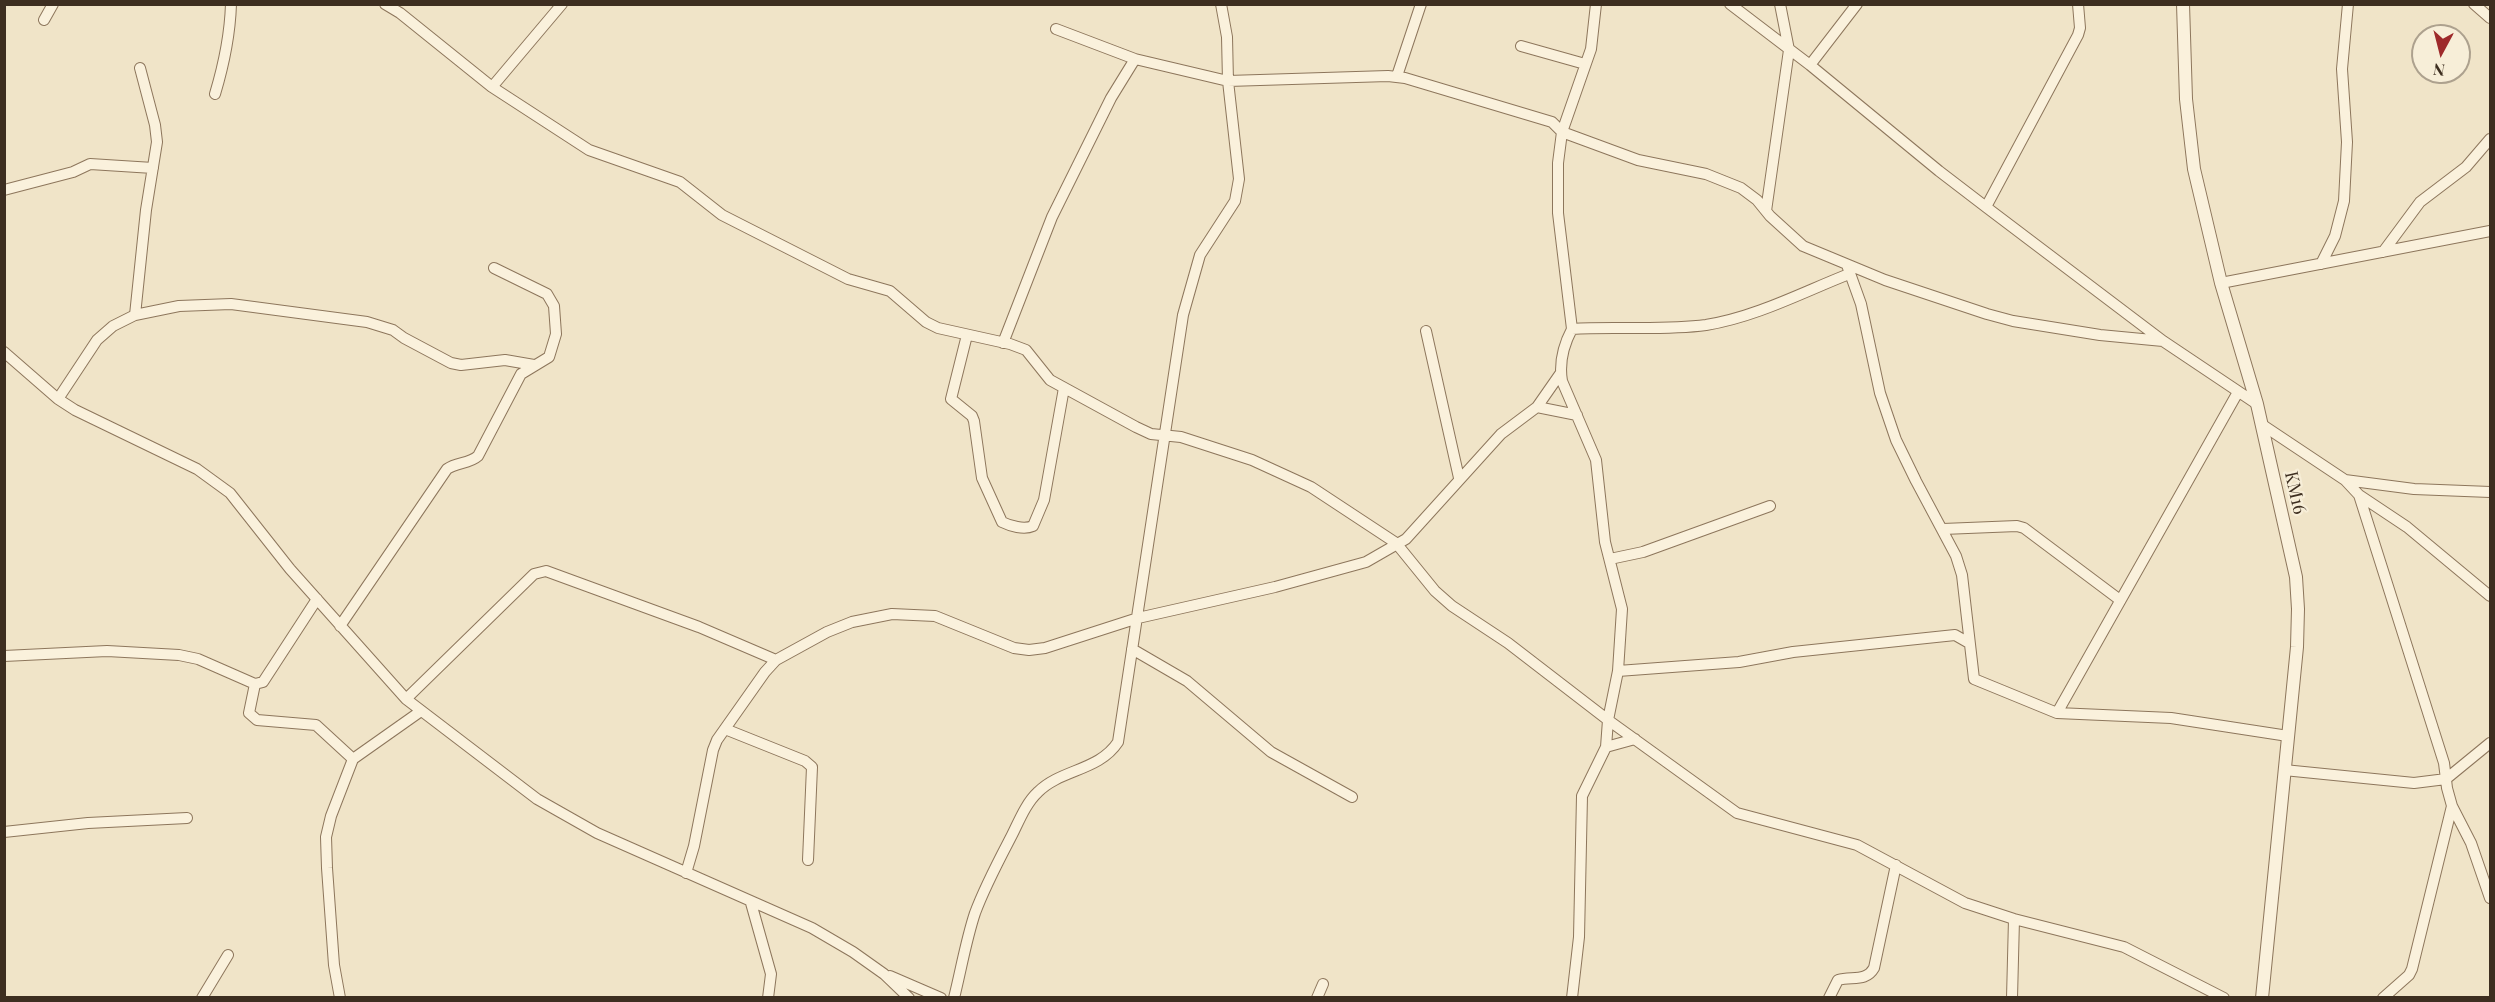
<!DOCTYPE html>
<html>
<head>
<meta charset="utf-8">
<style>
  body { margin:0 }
  #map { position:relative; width:2495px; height:1002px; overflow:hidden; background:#f0e4c8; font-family:"Playfair Display",serif }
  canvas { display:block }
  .frame { position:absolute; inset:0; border:6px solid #3d2e20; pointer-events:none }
  .north { position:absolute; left:2411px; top:24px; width:60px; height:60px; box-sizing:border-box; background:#f7eed8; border:2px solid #ada18e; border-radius:50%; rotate:187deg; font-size:16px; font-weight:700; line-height:24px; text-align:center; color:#3d2e20 }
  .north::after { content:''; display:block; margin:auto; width:21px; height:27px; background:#9e2a2b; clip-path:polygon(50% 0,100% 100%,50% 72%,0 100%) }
</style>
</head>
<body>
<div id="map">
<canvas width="2495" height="1002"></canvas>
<div class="frame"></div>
<div class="north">N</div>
</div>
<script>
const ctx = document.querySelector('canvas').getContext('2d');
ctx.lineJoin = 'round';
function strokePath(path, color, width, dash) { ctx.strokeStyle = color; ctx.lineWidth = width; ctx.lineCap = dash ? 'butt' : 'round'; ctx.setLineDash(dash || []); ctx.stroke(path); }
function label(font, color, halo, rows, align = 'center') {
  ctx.font = font + ' "Playfair Display",serif'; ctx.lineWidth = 4.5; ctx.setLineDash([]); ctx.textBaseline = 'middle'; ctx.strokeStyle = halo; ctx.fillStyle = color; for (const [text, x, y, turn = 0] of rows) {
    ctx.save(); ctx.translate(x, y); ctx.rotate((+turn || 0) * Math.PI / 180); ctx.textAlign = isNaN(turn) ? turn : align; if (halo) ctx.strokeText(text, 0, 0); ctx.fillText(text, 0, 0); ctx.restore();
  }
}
const minor = new Path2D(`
  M385,4L400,13L492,87L589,150L680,182L722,215L848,279L890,291L926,322L938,328L1010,344L1026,350L1050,380L1136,427L1151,434L1181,437L1252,460L1311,487L1396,543L1435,591L1452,606L1508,643L1608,720L1737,813L1857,845L1965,903L2014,919L2124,947L2224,998
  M1730,4L1810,65L1939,171L1986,207L2163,341L2257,404
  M2474,4L2490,18
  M44,20L53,4
  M1056,29L1135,59L1228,81L1388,76L1405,78L1552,122L1562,132L1638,160L1706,174L1741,188L1757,200L1770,216L1803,246L1885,280L1987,314L2013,321L2100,335L2163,341
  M1521,46L1585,64
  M1810,65L1857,4
  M1397,76L1421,4
  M492,87L562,4
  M215,94C224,64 230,36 231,4
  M4,190L73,172L90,164L153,168
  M1986,207L2078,35L2080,28L2078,4
  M1766,211L1789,50L1780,4
  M2383,252L2420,202L2466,167L2490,139
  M2321,264L2335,236L2344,201L2347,142L2342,69L2348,4
  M1847,265L1861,304L1880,393L1896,440L1916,481L1956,556L1962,575L1974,679L2057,713L2171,718L2288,736
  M2221,283L2490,231
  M135,315L146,210L157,142L155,125L140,68
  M1572,329C1616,326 1661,331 1706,325C1756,317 1803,292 1849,274
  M1426,331L1459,478
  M967,335L951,399L972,416L974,421L982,478L1002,522C1010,526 1024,530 1033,526L1044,500L1064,388
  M1003,343L1052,217L1111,98L1135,59
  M4,352L58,399L75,410L197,469L230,493L290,569L406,699L537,799L597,833L812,928L853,952L884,974L909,998
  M58,399L97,340L113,326L135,315L179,306L231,304L367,322L393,330L404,338L451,363L461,365L505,360L534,365
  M1537,407L1577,415
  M2261,424L2345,480L2359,495L2407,527L2490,596
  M2345,480L2414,489L2490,492
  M2359,495L2444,763L2447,788L2452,806L2471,843L2490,898
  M1943,529L2017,526L2024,528L2120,600
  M1610,559L1643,552L1770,506
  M340,626L447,469C457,462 469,464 478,456L521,374L549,357L556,334L554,306L547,294L494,268
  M1132,649L1187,681L1271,752L1352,797
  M4,656L107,651L179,655L198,659L255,684L263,682L317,599
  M1618,671L1739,662L1793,652L1955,635L1969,643
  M255,684L249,713L257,720L316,725L353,759
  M406,699L534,574L546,571L699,627L776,660
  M2057,713L2238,392
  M725,729L805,761L812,767L808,860
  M1606,747L1635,739
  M2284,770L2414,783L2446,779L2490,743
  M4,832L88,823L187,818
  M686,873L694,846L713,750L717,740L765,672L776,660L827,632L852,622L892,614L935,616L1014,648L1029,650L1045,648L1138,618L1275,587L1366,562L1406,539L1501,434L1537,407L1560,374
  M751,903L771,974L768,998
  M890,976L941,998
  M202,998L228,955
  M340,998L334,965L327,868L326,837L331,816L353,759L421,711
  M954,998C961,970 966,940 975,913C985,886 999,860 1012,835C1019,821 1026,803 1038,792C1061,769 1099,771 1118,742L1183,315L1200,255L1235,201L1239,179L1228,81L1227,37L1221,4
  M1317,998L1323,984
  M1572,998L1579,937L1582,796L1606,747L1608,720L1618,671L1622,609L1605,542L1596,460L1562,381C1559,363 1563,346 1572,329L1558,213V163L1562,132L1591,49L1596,4
  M1829,998L1838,980C1852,976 1866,982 1874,968L1896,865
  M2012,998L2014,919
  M2383,998L2409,975L2412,969L2452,806`);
const tertiary = new Path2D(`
  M2183,4L2186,99L2194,169L2221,283L2257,404L2296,577L2298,609L2297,647L2262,998`);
strokePath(minor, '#8d765c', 12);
strokePath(tertiary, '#8d765c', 14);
strokePath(minor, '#faf1dc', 10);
strokePath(tertiary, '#faf1dc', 12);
label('18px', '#3d2e20', '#f7eed8', [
  ["KM16",2295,493,77]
]);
</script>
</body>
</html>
